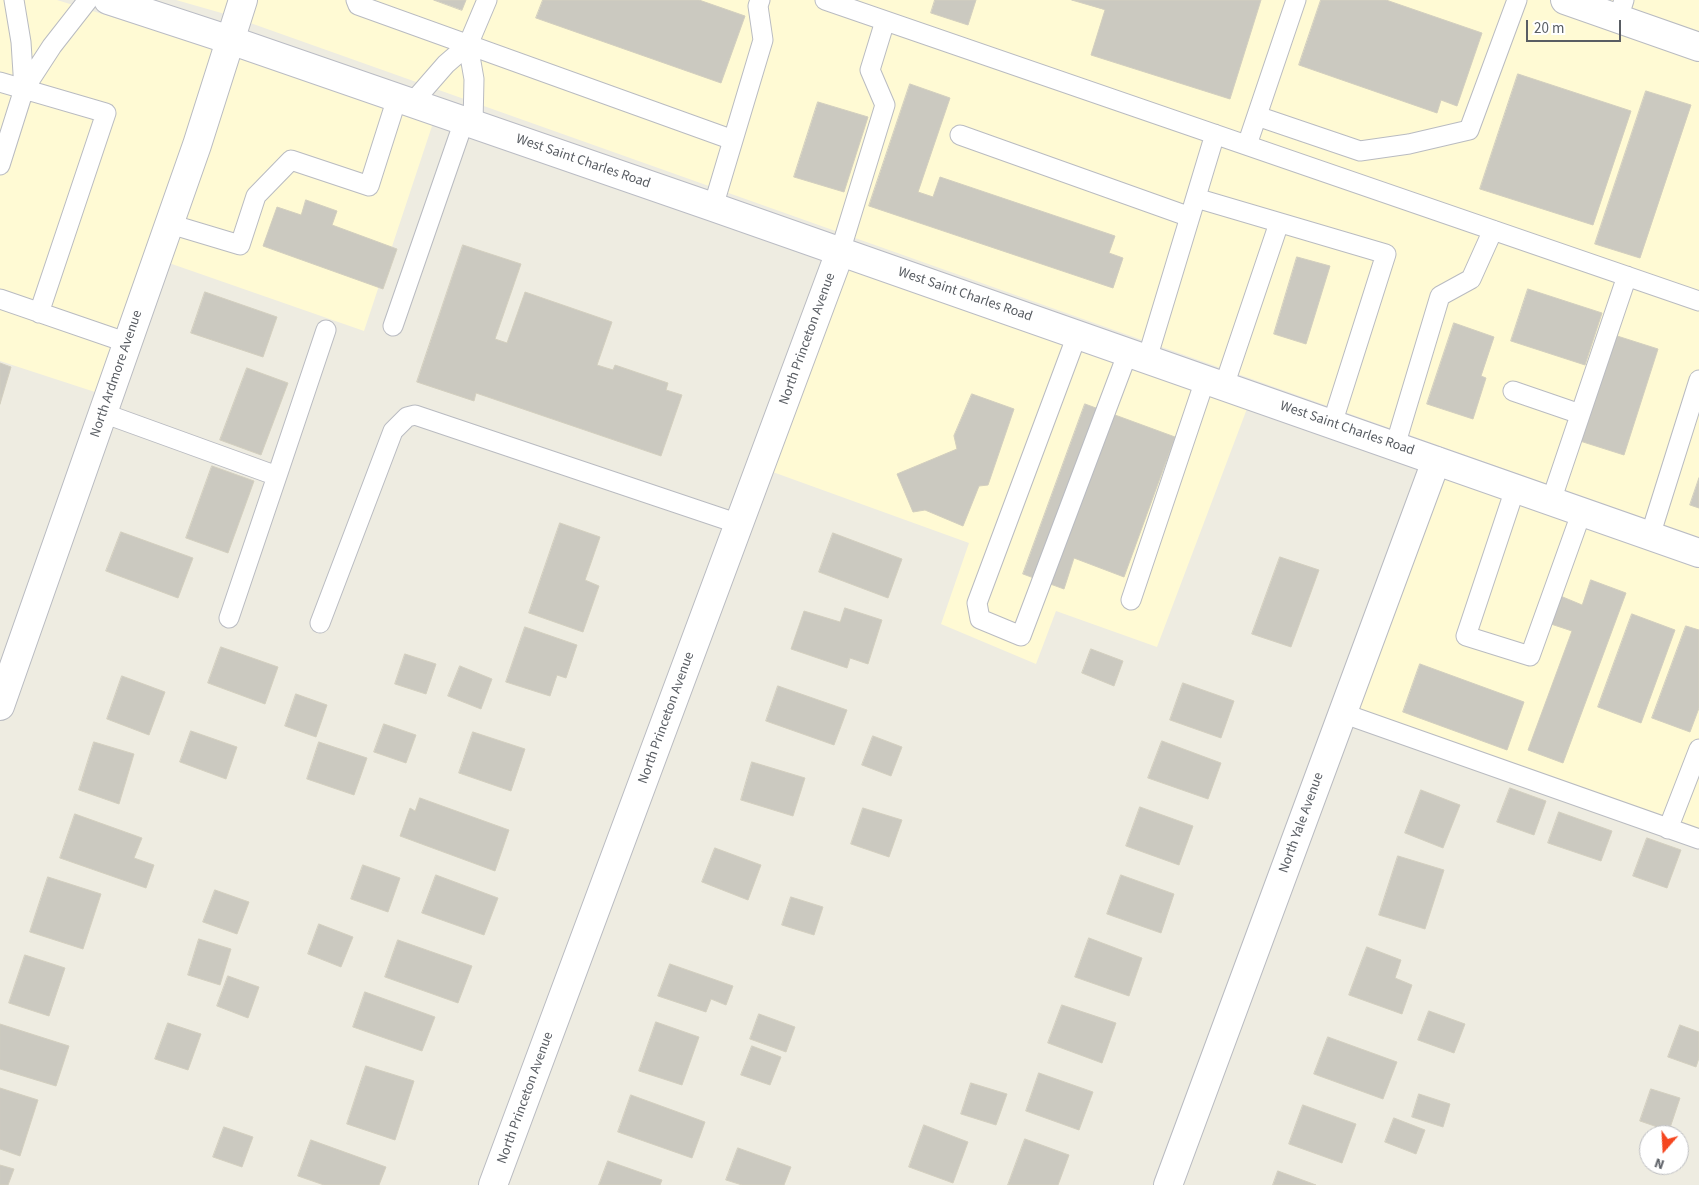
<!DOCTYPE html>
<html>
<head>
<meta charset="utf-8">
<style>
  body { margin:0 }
  #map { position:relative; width:1699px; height:1185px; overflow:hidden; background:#eeece1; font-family:"Source Sans 3",sans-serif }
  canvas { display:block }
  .north { position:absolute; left:1639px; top:1125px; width:50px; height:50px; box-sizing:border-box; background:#fff; border:1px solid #bdbec1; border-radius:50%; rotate:199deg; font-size:14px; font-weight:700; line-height:20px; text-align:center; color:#595d63 }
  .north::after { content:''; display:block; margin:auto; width:18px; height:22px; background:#f5461f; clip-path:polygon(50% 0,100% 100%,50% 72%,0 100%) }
  .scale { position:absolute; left:1526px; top:20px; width:95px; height:22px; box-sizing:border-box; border:2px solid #595d63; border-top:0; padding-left:6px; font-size:15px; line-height:18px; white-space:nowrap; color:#595d63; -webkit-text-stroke:4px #fff; paint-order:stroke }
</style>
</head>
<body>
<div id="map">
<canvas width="1699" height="1185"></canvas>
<div class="north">N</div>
<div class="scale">20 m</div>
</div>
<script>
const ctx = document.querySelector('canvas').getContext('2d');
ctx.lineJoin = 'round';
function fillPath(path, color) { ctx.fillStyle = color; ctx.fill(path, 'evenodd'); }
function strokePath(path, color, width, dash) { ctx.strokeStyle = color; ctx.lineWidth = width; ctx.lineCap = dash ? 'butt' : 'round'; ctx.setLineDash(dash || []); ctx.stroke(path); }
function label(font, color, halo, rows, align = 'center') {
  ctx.font = font + ' "Source Sans 3",sans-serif'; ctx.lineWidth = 4; ctx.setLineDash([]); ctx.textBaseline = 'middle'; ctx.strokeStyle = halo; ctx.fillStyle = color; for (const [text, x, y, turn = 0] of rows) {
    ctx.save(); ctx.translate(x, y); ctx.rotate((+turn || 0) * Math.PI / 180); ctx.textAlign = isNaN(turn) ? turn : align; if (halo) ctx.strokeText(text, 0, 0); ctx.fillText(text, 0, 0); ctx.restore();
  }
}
fillPath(new Path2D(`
  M0,0H57L218,50L95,392L0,361Z
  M176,0H1699V538L225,14Z
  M240,56L433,123L364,331L169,263Z
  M844,266L1248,406L1157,647L1056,611L1036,664L941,624L969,543L770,471Z
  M1442,474L1699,564V849L1348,725Z`), '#fffad4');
const building = new Path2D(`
  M434,0H466L462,10Z
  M543,0H699L745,16L721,83L536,18Z
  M935,0H976L968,25L931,13Z
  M1072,0H1261L1230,99L1091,55L1105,10Z
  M1321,0H1386L1482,33L1457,106L1441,100L1437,113L1299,65Z
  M1518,74L1631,111L1593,225L1480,189Z
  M910,84L950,98L918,192L933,197L940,177L1115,236L1109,253L1123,258L1113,288L869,206Z
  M1646,91L1691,105L1640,258L1595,244Z
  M818,102L868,117L844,192L794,177Z
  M306,200L337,211L332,225L397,249L383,289L263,246L277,207L301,215Z
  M463,245L521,264L495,339L507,343L525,292L612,322L597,365L613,370L615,365L668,383L666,390L682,395L661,456L476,393L474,401L417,382Z
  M1297,257L1330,266L1306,344L1274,334Z
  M1528,289L1602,313L1585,365L1511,341Z
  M205,292L277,317L263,357L191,333Z
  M1454,323L1494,337L1481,376L1486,378L1473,419L1427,404Z
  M1614,335L1658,349L1624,455L1580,441Z
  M0,363L11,367L0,404Z
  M247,368L288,383L261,455L220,440Z
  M972,394L1014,409L988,485L979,486L963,526L925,510L913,512L897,474L957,449L954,436Z
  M1085,404L1175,437L1124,577L1074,558L1064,589L1023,574Z
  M212,466L254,481L228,553L186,538Z
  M1699,478V508L1690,505Z
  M560,523L600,537L585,580L599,586L583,632L529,613Z
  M121,532L193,558L178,598L106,571Z
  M833,533L902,559L888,598L819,572Z
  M1280,557L1319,570L1291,647L1252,634Z
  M1591,580L1626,593L1563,763L1528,750L1572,631L1548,623L1558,595L1582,605Z
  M845,608L882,620L868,664L850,658L847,668L791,649L804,611L840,622Z
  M1632,614L1675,630L1641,723L1598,707Z
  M1686,626L1699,630V708L1690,732L1652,718Z
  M525,627L577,645L566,678L557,675L550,696L506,682Z
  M221,647L278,667L265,704L208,683Z
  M1091,649L1123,661L1114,686L1082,673Z
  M405,654L436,664L426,694L395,684Z
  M1420,664L1524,702L1507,750L1403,712Z
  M460,666L492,679L481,709L448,696Z
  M122,676L165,692L149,735L107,719Z
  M1183,683L1234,701L1221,738L1170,720Z
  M778,686L847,710L834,745L766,721Z
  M296,694L327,705L316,737L285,726Z
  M384,724L416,735L406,763L374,752Z
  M191,731L237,747L226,779L180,762Z
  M473,732L525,749L511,791L459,773Z
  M873,736L902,747L891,776L862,765Z
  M1162,741L1221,763L1208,799L1148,778Z
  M94,742L134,754L119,804L79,790Z
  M319,742L367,758L354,795L307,779Z
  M752,762L805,778L793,816L741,800Z
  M1510,788L1546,801L1534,835L1497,822Z
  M1421,790L1460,805L1443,848L1405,833Z
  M420,798L509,830L495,871L400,836L410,808L415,811Z
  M1140,807L1193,826L1179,865L1126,846Z
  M863,808L902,820L889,857L851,844Z
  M1559,812L1612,831L1601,861L1548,843Z
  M75,814L142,838L134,858L154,865L146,888L60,858Z
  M1647,838L1681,850L1667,888L1633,876Z
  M715,848L761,865L748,900L702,882Z
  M1398,856L1444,870L1425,929L1379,915Z
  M363,865L400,878L388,912L351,899Z
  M436,875L498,898L484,935L422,913Z
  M1121,875L1174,894L1161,933L1107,914Z
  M48,877L101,894L83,949L30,932Z
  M215,890L249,902L237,934L203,922Z
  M791,897L823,907L814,935L782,925Z
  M319,924L353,937L341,967L308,954Z
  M1089,938L1142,958L1129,996L1075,977Z
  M199,939L231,949L220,985L188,975Z
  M398,940L472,966L458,1003L385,977Z
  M1367,947L1401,960L1395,978L1412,985L1402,1014L1349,995Z
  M25,955L65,968L49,1016L9,1003Z
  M670,964L733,986L726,1005L711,999L706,1012L658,996Z
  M228,976L259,987L248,1018L217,1006Z
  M365,992L435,1017L422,1051L353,1027Z
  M1062,1005L1116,1023L1102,1063L1048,1043Z
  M1429,1011L1465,1024L1454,1053L1418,1040Z
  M759,1014L795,1027L786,1052L750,1039Z
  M656,1022L699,1037L682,1085L639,1071Z
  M168,1023L201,1034L188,1070L155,1059Z
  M0,1024L69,1046L56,1086L0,1069Z
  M1680,1025L1699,1032V1058L1696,1067L1668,1057Z
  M1328,1037L1397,1062L1383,1099L1314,1074Z
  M752,1046L781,1057L770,1085L741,1075Z
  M366,1066L414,1081L395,1140L347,1124Z
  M1039,1073L1093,1092L1079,1130L1026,1111Z
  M971,1083L1007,1094L996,1125L961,1114Z
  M0,1088L38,1100L20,1156L0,1149Z
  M1651,1089L1680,1098L1669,1131L1640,1121Z
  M1419,1094L1450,1104L1443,1127L1412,1117Z
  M631,1095L705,1122L692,1158L618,1132Z
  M1303,1105L1356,1124L1342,1163L1289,1144Z
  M1394,1118L1425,1130L1416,1154L1385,1142Z
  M924,1125L968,1142L953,1183L909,1167Z
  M224,1127L253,1137L242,1167L213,1157Z
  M1025,1139L1069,1155L1058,1185H1008Z
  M311,1140L386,1167L379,1185H324L298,1176Z
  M738,1148L791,1167L784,1185H742L726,1180Z
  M608,1161L662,1180L660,1185H599Z
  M0,1165L14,1169L8,1185H0Z
  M1278,1171L1316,1185H1273Z`);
fillPath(building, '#cbc9c0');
strokePath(building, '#d3cfbf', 1);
const service = new Path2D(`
  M14,0L21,42L24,89
  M356,0L358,5L733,140
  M825,0L1699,301
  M1618,19L1624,0
  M468,45L474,79L473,124
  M0,82L106,113L39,313
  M412,103L446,64L468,45L487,0
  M1257,116L1360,151L1409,144L1469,130L1517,0
  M960,135L1190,217
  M1247,145L1296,0
  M0,165L24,89L52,46L88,0
  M1196,198L1386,254L1332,424
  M713,207L763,40L758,6L760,0
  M170,224L240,245L256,196L291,160L369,186L397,98
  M840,252L885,105L870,70L885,21
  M0,299L128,343
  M393,326L464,121
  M1077,335L977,603L980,619L1021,636L1128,352
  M1147,359L1215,134
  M1224,386L1279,223
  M1513,391L1580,414
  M103,413L277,476L229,618
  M1395,446L1440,296L1471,279L1493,230
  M277,476L326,330
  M1515,489L1466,636L1530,656L1582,511
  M1551,501L1627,276
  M1650,536L1699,380
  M1131,600L1205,380
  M320,623L393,431L407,417L415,415L739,524
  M1342,713L1699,839
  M1668,829L1699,749`);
const minor = new Path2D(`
  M1565,0L1699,47
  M0,706L197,145L243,0
  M493,1185L840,252
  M1168,1185L1436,461`);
const secondary = new Path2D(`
  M108,0L230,40L713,207L1699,553`);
strokePath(service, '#b9bbc1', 21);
strokePath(minor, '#b9bbc1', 30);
strokePath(secondary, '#babcc4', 30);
strokePath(service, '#fff', 19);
strokePath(minor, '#fff', 28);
strokePath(secondary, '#fff', 28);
label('14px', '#595d63', '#fff', [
  ["West Saint Charles Road",583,162,19],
  ["West Saint Charles Road",965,295,19],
  ["North Princeton Avenue",808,339,-70],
  ["North Ardmore Avenue",117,374,-71],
  ["West Saint Charles Road",1347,429,19],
  ["North Princeton Avenue",667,718,-70],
  ["North Yale Avenue",1302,823,-70],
  ["North Princeton Avenue",526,1098,-70]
]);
</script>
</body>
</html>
